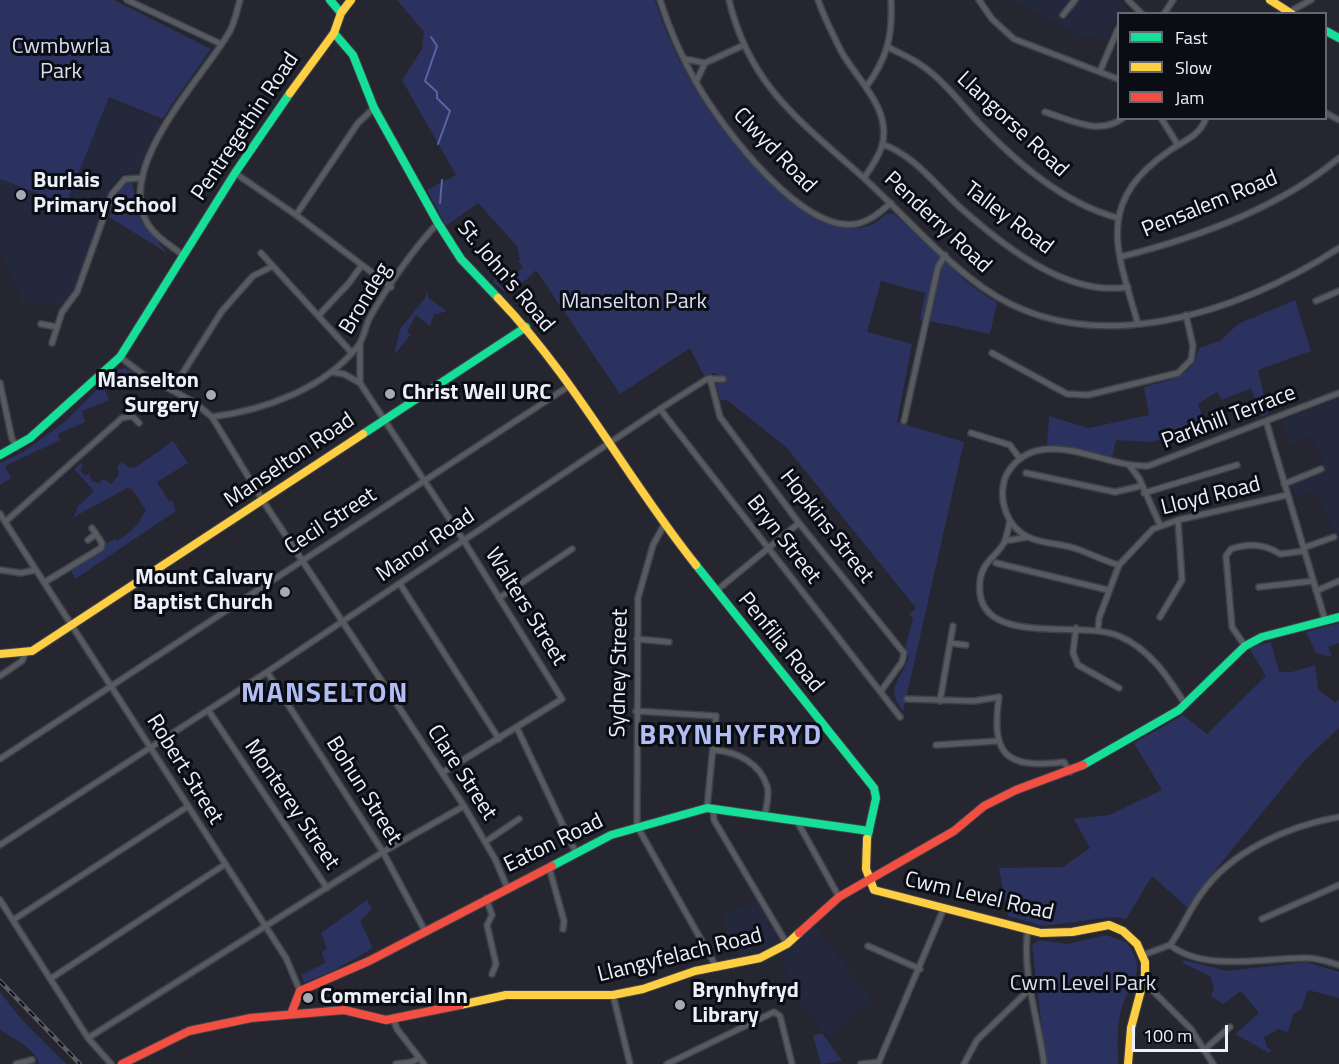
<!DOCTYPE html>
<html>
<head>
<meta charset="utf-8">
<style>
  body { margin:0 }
  #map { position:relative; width:1339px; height:1064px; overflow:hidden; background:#25262f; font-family:"Titillium Web",sans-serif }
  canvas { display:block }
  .legend { position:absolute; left:1117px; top:12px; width:210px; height:108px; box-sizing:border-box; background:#0b0d14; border:2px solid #656870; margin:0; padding:8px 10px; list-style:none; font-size:18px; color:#edf0fb }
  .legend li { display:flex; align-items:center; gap:12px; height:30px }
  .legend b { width:30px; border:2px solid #656870 }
  .scale { position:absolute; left:1132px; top:1025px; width:96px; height:27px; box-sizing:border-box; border:3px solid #edf0fb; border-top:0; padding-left:8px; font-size:18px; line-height:21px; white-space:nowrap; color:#edf0fb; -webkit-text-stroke:4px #0b0d14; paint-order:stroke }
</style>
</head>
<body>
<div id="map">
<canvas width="1339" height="1064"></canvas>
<ul class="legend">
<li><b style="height:8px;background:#16e098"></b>Fast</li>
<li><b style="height:8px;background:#ffcf43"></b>Slow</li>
<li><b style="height:8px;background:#f24e42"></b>Jam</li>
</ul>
<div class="scale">100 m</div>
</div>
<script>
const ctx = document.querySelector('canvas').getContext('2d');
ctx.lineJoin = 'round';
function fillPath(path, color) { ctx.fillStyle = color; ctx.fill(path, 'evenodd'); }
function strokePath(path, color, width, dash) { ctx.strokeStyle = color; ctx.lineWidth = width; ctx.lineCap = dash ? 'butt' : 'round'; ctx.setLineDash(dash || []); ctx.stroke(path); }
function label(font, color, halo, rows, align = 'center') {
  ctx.font = font + ' "Titillium Web",sans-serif'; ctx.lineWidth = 6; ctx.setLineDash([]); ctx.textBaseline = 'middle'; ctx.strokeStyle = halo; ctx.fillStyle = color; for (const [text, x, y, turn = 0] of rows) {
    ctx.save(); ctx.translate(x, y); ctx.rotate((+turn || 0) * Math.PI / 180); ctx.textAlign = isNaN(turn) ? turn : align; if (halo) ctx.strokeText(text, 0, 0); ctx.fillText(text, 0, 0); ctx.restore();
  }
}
fillPath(new Path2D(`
  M1013,0H1118L1126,8L1113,22L1107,41L1088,34L1086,40Z
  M108,99L161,122L139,170L122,174L112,185L76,286L63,305L22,302L0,253V179L66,204Z
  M1339,398V535L1336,536L1315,491L1295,499L1292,483L1325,469L1312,437L1291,445L1283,420Z
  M757,900L780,939L763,949L739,956L721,916Z
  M814,925L872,999L829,1038L796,998L787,999L784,954Z`), '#24283d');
fillPath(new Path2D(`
  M0,0H114L211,49L162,119L109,97L66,204L0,179Z
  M397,0H655C666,37 687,78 709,110C736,150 832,269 886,214H894L970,285L997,303L990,334L920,319L925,293L881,281L867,332L912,344L897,422L964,442L903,712C885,684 899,685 909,657L905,648L913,619L909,614L916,608L786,447L727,400H720L716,381L726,378L713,373L704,376L690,348L620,394L536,270L524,282L505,292L493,282L494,278L502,287L523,267L518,261L520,259L517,246L478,203L446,226L427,190L456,175L402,80L422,49L424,32Z
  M132,182L141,221L167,253L109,217L119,191L126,183Z
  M428,290V298L447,311L434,315L430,326L416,315L407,332L411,334L394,355L400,329L425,298Z
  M1295,300L1311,351L1258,370L1268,414L1261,417L1251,388L1222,400L1217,392L1198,404L1205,423L1152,442L1116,440L1112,458L1047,446L1049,416L1088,428L1149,415L1144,387C1172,379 1191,380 1199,348L1220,341L1238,324Z
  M125,368L143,379L138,386H134L131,379L105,390L109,400L82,411L85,422L58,434L60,440L5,466L11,478L0,485V463L23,452L67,420L116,370Z
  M173,441L188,463L157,482L169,501L172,500L176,511L75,579L71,570L99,554L105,544L115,539L117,541C134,530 137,526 146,510L132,489L127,488L74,517L78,506L94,491L74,469L81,463L83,464L80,470L85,476L89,473L92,481L99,483L103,479L111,484L119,475L117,467L121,462L130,468L136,467Z
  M1339,623V643L1328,647L1332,657L1316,653L1306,632Z
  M1271,642L1279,672H1292L1315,665L1318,689L1335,703L1339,699V728L1306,759L1212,874L1188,908L1152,876L1126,919L1113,917L1043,926L1008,916L999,868L1063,867L1090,848L1074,819L1109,815L1162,790L1134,743L1183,715L1207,734L1266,676L1249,648Z
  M367,900L372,909L360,921L373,948L335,970L304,983L301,975L325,963L322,952L327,948L321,933Z
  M1106,935L1126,942C1148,970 1132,980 1122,1007C1116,1024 1118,1047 1118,1064H1046L1032,945L1039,940L1068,944Z
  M1184,960L1227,971L1306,962L1339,972V998L1308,990L1301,1010L1293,1014L1288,1032L1279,1029L1264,1037L1267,1047L1272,1051L1269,1053L1235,1034L1259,1013L1241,991L1223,1004L1211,996L1214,987L1210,976L1182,963Z
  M0,992L22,1020L66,1064H39C36,1049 13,1038 0,1030Z
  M822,1033L842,1061L821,1064L813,1036Z`), '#2c325f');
strokePath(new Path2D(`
  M431,37L437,46L425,81L437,92V98L450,111L438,144
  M440,203L442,180`), '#5963a8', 2);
const street = new Path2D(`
  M127,0L221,44
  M660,0C669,28 682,58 697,84C721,126 805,239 860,223C873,219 881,211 891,203
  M729,0C750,88 803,123 866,180C904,215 940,257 982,287C1090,364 1239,313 1339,248
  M818,0C824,17 833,35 841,51C857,80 892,108 882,146C878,158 871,168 864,178
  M979,0L992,19L1014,39L1118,79
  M1128,0L1142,14
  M1289,12L1311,0
  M1164,14L1173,0
  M1063,15L1075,0
  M888,47C899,53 911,58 921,65C942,79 959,101 976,120C1015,161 1062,203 1118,218
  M685,59L705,63L744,45
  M1100,71L1118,29
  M696,82L705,63
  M866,87C887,59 893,35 891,0
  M1045,112C1071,120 1099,136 1123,118
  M1326,113L1339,120
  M1161,118L1178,145
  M882,144C916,156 937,187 963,210C1006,248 1068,297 1128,287
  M235,173L296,215L391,287
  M296,215L358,123L374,108
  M261,253L352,353
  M183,255C170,245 154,236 146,221C117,163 203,78 230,31C235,21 237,10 240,0
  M1120,257C1196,238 1278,209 1339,158
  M1316,301L1339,291
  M319,315L349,283L362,265
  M41,324L57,327
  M1138,324C1117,251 1094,203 1169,151C1183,141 1200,136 1206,118
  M52,343L62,312L77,292L112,194L125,179L142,178
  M360,344V383L464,541L562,699L442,773
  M992,353L1067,394L1088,395L1178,373L1191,360L1193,346L1186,315
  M120,357L145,376L194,402L212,417L263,501L464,806L495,859L507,887
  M331,372L344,374L360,383
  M710,378L720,417L799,523L904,653L902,662L881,691
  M0,383L12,439L17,447
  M172,390L222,311L253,276L273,266
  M660,409L900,717
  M212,417C264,410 324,389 358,346C364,339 365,326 370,317C387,287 414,248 438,223
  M904,421L938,267L945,255
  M1266,421L1325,620
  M971,433L1010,445L1020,459
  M1129,465L1139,478L1160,525
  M1026,473L1115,492L1141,486
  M1284,484L1321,469
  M1144,493L1237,465
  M0,514L286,958L300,991
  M1010,521C1008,528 1007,537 1004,543C995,558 982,562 980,581C972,650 1081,619 1119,636C1150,649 1168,677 1185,704
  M5,522L122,418L132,416L139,423
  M664,525L653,545L638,598L637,826L717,968
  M88,540L96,534
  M1005,541L1028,537
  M1303,548L1334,537
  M996,563L1108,590
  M1119,565C1104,561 1091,554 1077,549C1061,543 1042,544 1028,537C1006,526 998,499 1005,478C1011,464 1024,453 1040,450C1076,444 1112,467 1148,466L1339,393
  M0,570L21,573L35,570
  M45,582L101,548L102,543L92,528
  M400,584L499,739
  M1259,587L1313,581
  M716,591L799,523
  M1316,591L1339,581
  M499,598L572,549
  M1160,617L1182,580L1178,520
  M1076,628L1073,653L1078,665L1119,688
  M1098,630L1099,618L1119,565L1153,529L1178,520L1287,495
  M637,639L669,642
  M950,643L966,645
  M1245,646L1232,627L1226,556L1231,549C1248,543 1265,544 1280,554L1304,551
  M267,672L383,852L425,931
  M0,676L22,661L25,653
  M907,699L974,701L999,697C991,755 1005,769 1064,762L1070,772
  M940,701L953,626
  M208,710L327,888
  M636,711L716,716L707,808
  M517,728L576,853
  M936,745L997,741
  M715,750C737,752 760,763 767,786C770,794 766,807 765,815
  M0,759L569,386
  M713,809L714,820L787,944
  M797,821L839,897
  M485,842L519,819
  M0,845L267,672L660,409L707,379H723
  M549,867L564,921L563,929
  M486,898L492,915L487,925L496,964L492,974
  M0,900L88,1038L111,1064
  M1262,919L1339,885
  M13,920L187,807
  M1028,929C1021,972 1039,1021 1044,1064
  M1170,945C1205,973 1267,957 1307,958C1318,958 1329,962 1339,965
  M868,946L920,969
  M1143,955L1170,945C1182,929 1189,910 1201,894C1231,851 1288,826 1339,817
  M50,979L224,865
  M1143,986L1152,990L1191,1029L1213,1064
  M613,995L630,1064
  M393,1019L397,1029L424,1064
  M88,1038L383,852L464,806
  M1204,1050L1230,1027
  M16,1064L32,1060
  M396,1064L412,1062L419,1058
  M667,1064L774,1012L780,1016L792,1064
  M861,1064L879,1062
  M878,1064L944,908
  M964,1064L977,1040L1031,988`);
const fast = new Path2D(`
  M330,0L341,13
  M1326,31L1339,38
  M334,33L353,55L374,108L438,223L461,259L498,298
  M363,434L526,327
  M0,455L30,438L120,357L235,173L290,93
  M696,565L874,788L876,798L867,839
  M1083,765L1179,710L1245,646L1262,637L1339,617
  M552,866L611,835L707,808L869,831`);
const slow = new Path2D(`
  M1270,0L1292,14
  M290,93L334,33L341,13L351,0
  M498,298C575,378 627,479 696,565
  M0,654L32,651L363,434
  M867,839L866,869L874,890L1041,933L1072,932L1109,925L1123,931L1137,944L1145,962V975L1131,1028L1128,1064
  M460,1005L506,995H613L643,989L695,971L760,958L787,944L799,933`);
const jam = new Path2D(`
  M799,933L839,897L954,831L984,806L1016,790L1083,765
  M291,1014L300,991L369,961L552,866
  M122,1064L189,1031L251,1018L344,1010L386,1020L460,1005`);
strokePath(street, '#3f4148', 8);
strokePath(fast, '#3f4148', 10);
strokePath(slow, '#3f4148', 10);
strokePath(jam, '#3f4148', 10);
strokePath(street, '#585a62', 5);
strokePath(fast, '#16e098', 8);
strokePath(slow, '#ffcf43', 8);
strokePath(jam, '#f24e42', 8);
const rail = new Path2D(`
  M0,981L80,1064`);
strokePath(rail, '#5b5c64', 4.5);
strokePath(rail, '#0b0d14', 2, [7]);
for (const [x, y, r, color] of [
  [21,195,6,"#a7a9b4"],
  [390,394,6,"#a7a9b4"],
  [211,395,6,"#a7a9b4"],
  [285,592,6,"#a7a9b4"],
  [308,998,6,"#a7a9b4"],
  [680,1005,6,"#a7a9b4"]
]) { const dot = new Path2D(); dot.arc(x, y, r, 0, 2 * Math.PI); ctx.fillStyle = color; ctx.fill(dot); strokePath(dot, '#0b0d14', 2); }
label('22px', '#d8ddf2', '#0b0d14', [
  ["Cwmbwrla",61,48],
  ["Park",61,73],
  ["Manselton Park",634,303],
  ["Cwm Level Park",1083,985]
]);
label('22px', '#edf0fb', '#0b0d14', [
  ["Llangorse Road",1012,125,43],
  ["Pentregethin Road",246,127,-56],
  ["Clwyd Road",774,151,46],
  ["Pensalem Road",1210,205,-22],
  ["Talley Road",1008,219,37],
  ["Penderry Road",937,223,43],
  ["St. John's Road",505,277,50],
  ["Brondeg",366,299,-59],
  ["Parkhill Terrace",1229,418,-21],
  ["Manselton Road",290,461,-34],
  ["Lloyd Road",1211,497,-14],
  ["Cecil Street",331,522,-33],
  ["Hopkins Street",826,527,52],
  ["Bryn Street",783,540,52],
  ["Manor Road",426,546,-34],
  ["Walters Street",525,607,58],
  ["Penfilia Road",780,643,51],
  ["Sydney Street",620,673,-89],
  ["Robert Street",184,770,58],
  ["Clare Street",461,773,57],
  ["Bohun Street",363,791,58],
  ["Monterey Street",291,805,56],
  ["Eaton Road",554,844,-26],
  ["Cwm Level Road",979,897,13],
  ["Llangyfelach Road",680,956,-14]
]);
label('bold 22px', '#edf0fb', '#0b0d14', [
  ["Burlais",33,182],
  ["Primary School",33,207],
  ["Manselton",199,382,"right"],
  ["Surgery",199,407,"right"],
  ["Christ Well URC",402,394],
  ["Mount Calvary",273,579,"right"],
  ["Baptist Church",273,604,"right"],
  ["Brynhyfryd",692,992],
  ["Library",692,1017],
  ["Commercial Inn",320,998]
], 'left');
ctx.letterSpacing = '1.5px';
label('bold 28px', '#b1bdf4', '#0b0d14', [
  ["MANSELTON",325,695],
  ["BRYNHYFRYD",731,737]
]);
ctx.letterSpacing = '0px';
</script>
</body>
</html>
